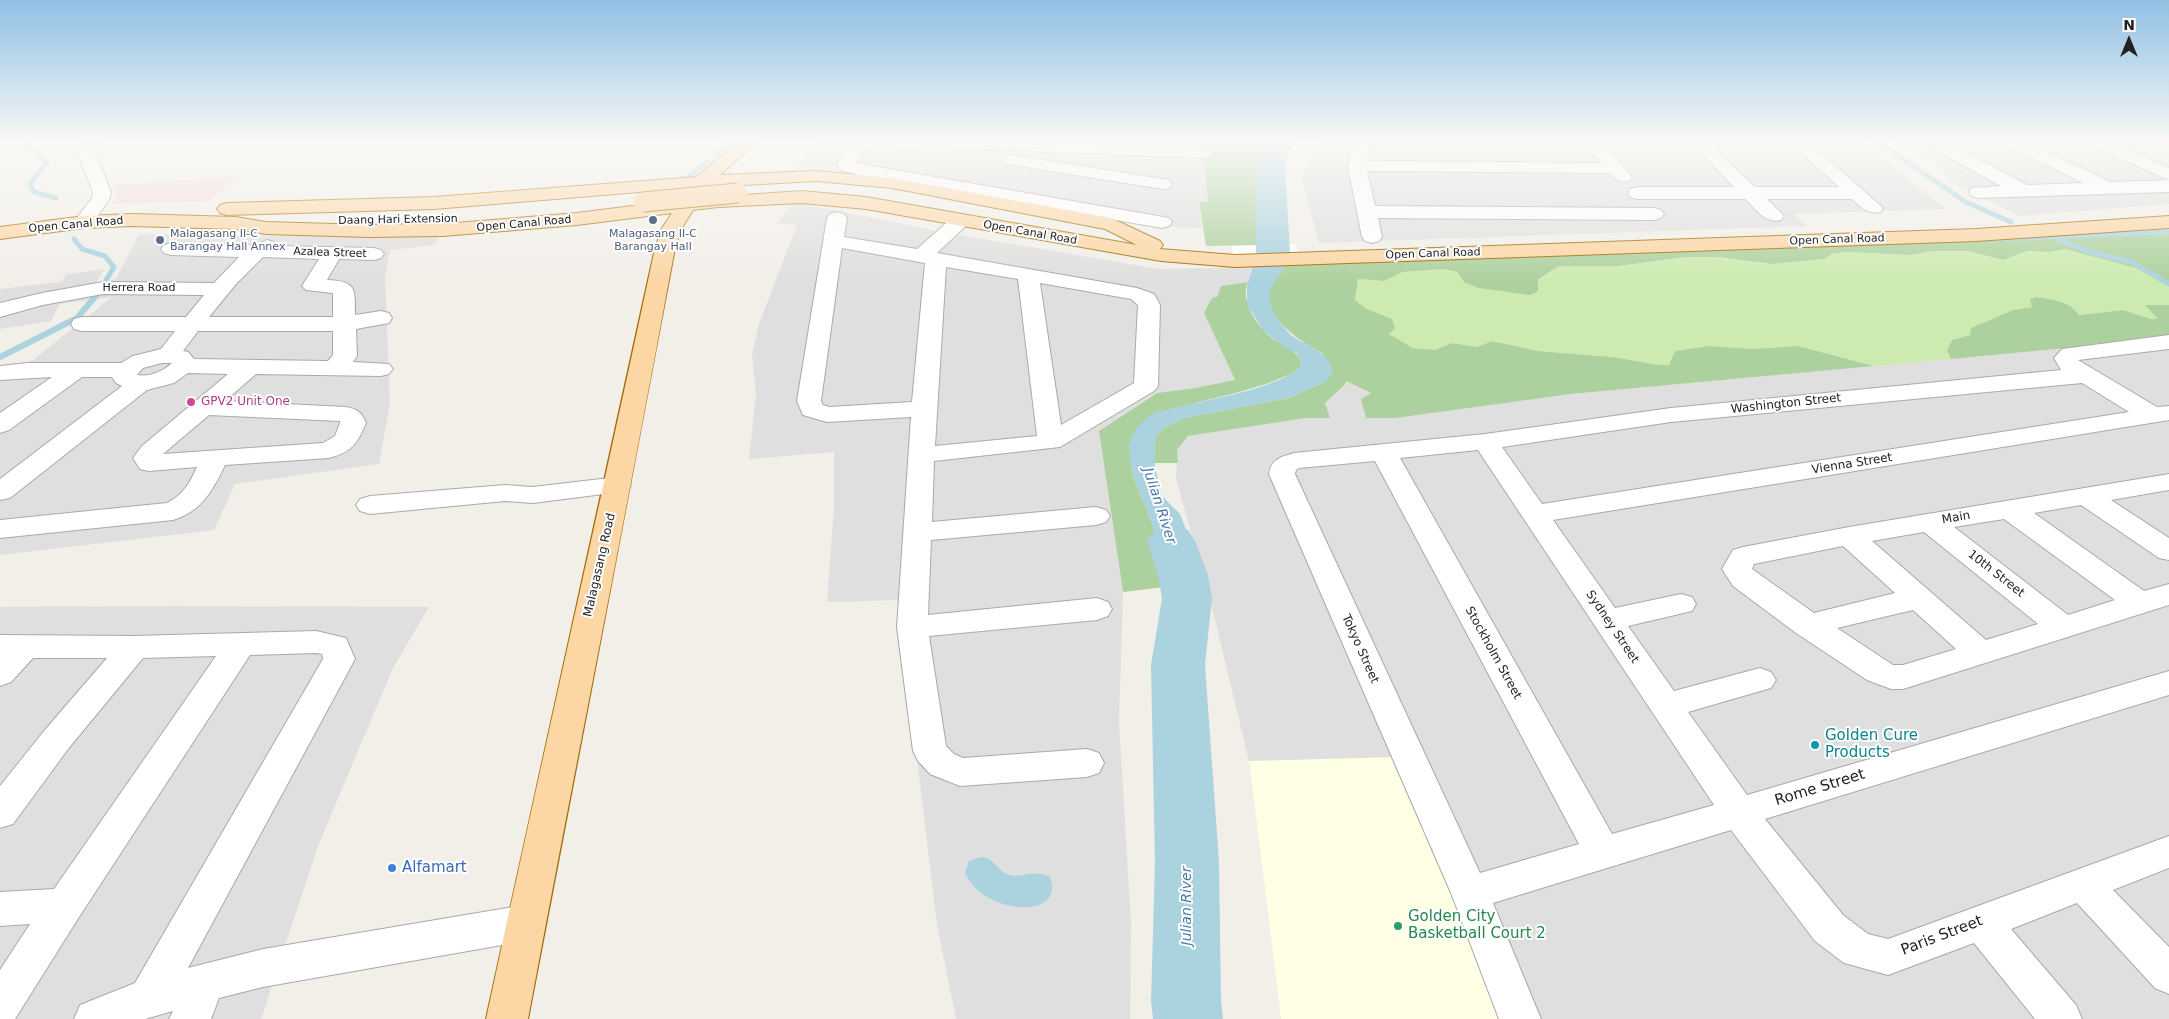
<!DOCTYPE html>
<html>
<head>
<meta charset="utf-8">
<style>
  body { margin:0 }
  #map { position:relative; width:2169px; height:1019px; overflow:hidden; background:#f2efe9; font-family:"DejaVu Sans",sans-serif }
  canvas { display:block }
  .north { position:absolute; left:2104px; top:15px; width:50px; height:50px; -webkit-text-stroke:4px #fff; paint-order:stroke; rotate:0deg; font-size:14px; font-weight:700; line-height:20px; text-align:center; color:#222 }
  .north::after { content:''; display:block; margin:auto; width:18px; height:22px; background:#222; clip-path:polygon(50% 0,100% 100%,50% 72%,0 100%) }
</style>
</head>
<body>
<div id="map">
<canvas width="2169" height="1019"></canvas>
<div class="north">N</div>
</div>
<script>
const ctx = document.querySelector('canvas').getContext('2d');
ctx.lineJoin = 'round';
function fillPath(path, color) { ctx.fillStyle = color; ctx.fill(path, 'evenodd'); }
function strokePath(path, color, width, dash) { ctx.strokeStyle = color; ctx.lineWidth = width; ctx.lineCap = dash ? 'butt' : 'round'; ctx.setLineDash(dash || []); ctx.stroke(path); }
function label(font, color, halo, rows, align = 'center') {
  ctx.font = font + ' "DejaVu Sans",sans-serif'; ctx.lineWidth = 4; ctx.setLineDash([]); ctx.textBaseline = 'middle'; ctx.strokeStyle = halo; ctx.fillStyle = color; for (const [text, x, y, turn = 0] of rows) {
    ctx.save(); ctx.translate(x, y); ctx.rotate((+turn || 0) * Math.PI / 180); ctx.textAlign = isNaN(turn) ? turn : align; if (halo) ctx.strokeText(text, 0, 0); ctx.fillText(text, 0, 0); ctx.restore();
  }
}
fillPath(new Path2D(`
  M824,140H1209L1204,159L1208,202H1199L1202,228L1171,227L854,173L791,171Z
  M1320,140H1859L1946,209L1794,214L1807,226L1319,243L1301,176Z
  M1897,140H2169V204L2018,216L1995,203L1978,198L1951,182L1935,162Z
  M793,202L938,231L1158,269L1253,267L1248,282L1221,286L1217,297L1204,313L1235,380L1195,388L1157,393L1099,431L1123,592L1119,721L1131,924L1130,1019H956L937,925L898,600L827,602L834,507V452L749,459L756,395L752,354L759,324L797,225L777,223Z
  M139,234L389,237L439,235L436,245L390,250L385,277L390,404L379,464L235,484L214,530L0,555V366L20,365L33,360L112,297L60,304L51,321L0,329V289L61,282L67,274L104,269L96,283L116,279Z
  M2169,335V1019H1281L1249,761L1215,620L1176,478L1177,450L1188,436L1306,418H1329L1325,403L1345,386L1346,381L1371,393L1396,418L1571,394L2077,347Z
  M154,606L429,607L393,668L318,846L261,1019H0V607Z`), '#e0dfdf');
fillPath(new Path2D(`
  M239,176L209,201L113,204L117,191L115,185Z`), '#f2dad9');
fillPath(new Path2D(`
  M1397,757L1506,1019H1281L1249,761Z`), '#ffffe5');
fillPath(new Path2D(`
  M2065,249L2143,270L2169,286V305H2146L2159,319H2151L2123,310L2079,315C2070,301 2052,299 2036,297L2032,307L2013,310L1971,328L1970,335L1952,340L1947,350L1951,359L1874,366L1798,346L1752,349L1710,346L1669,365H1660L1613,357L1538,351L1492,341L1477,347L1452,343L1435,350L1413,348L1389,334L1392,319L1365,308L1355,300L1358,279L1384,281L1403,272L1444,269L1457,272L1464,282L1538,281L1557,267L1565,266H1619L1685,257H1718L1773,264L1824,259L1832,254L1846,252L1910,255L1934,251H1968L2003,260L2027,251L2049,252Z`), '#cdebb0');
fillPath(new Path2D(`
  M1209,140L1265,142L1258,170L1259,245L1206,246L1199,202L1208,201L1204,159Z
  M2169,234V286L2143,270L2065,249L2049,252L2027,251L2003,260L1968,251H1934L1910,255L1846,252L1832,254L1824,259L1773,264L1718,257H1685L1619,266H1565L1557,267L1538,280V291L1530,295L1479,288L1464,282L1457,272L1444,269L1403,272L1384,281L1358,279L1355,300L1365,308L1392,319L1395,328L1389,334L1413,348L1435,350L1452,343L1477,347L1492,341L1538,351L1613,357L1660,365H1669L1675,351L1710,346L1752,349L1798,346L1874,366L1571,394L1396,418H1366L1361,399L1371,393L1346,381L1345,385L1325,403L1330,418H1306L1188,436L1177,450L1178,463H1155V438L1163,428L1184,418L1288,398L1327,381L1322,353C1303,343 1263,318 1269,292C1271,282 1280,273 1285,265Z
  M1248,282C1239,302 1259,329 1275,340C1282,345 1292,349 1298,356C1301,359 1301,362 1301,367L1293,373L1269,383L1236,393L1195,403L1129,445L1133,476L1152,523L1173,586L1123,592L1099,431L1157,393L1195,388L1235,380L1204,313L1212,298L1217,297L1221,286Z
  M2036,297C2052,299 2070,301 2079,315L2123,310L2151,319H2158L2145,305H2169V335L2077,347L1951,359L1947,350L1952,340L1970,335L1971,328L2013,310L2032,307L2030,299Z`), '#add19e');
fillPath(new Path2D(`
  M1259,189H1281C1284,212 1294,241 1286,264C1280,279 1265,287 1271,305C1274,315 1282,326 1290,334C1304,346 1332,351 1332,373L1327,381L1288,398L1184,418L1163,428L1155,438V467L1162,496L1180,514L1187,532L1198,601H1175L1173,586L1152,523L1133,476L1130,457L1129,445L1136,428L1150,415C1193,400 1267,394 1301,367V360L1296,353L1284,347L1263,330L1247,305V286L1260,243L1258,214Z
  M981,857C994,858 997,870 1007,874C1021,880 1030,868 1050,877C1066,921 983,915 965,873L969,861Z`), '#aad3df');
fillPath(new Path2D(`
  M1295,244L1300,255L1234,257L1231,246Z`), '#fff');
strokePath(new Path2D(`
  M26,140L27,145L47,162L30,184L34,192L56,198
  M1875,140L1966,202L2011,222
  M713,156L734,140
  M683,182L707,161
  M74,239L82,249L105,256L114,267L99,292
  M1995,239L2169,232
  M2058,239L2090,252L2131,262L2169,284`), '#aad3df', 5);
strokePath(new Path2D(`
  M0,357L77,318L100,291`), '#aad3df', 6);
fillPath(new Path2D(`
  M1268,140H1297L1288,153L1285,166L1290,252L1285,259L1273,262L1261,259L1256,252L1255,166L1259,153Z
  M1171,525L1188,530L1195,541L1208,575L1212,598L1205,665L1219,862L1221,1001L1223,1019H1153L1151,1001L1155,862L1151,665L1162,598L1158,575L1147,541L1154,530Z`), '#aad3df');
const minor = new Path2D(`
  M85,140H103L94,150L111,192L110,198L91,226L84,228L77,226L74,222L92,198L93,192L76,149Z
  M859,140H998L1203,148L1209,149L1212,153L1209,157L1203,158L880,145L864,149L855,163L1169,218L1172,222L1169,226L1162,228L858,175L841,170L837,163L852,141Z
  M1360,140H1377L1368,155L1367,161L1602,163L1583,140H1601L1632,177L1629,181C1620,183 1617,181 1610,173L1367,171L1375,206L1654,208L1661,210L1664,214L1661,218L1654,220L1378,218L1382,237L1379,241L1372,243L1365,241L1362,237L1348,166L1350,155Z
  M1688,140H1705L1755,187H1839L1787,140H1806L1883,208L1881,212C1868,215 1861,207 1852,199H1767L1784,216L1781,220C1765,224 1756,209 1745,199H1637L1630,197L1628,193L1630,189L1637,187H1734Z
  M1925,140H1943L2027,185L2083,183L2004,144L2002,140H2023L2110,182L2169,180V192L1978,198L1971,196L1969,192L1971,188L2001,186L1933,149Z
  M2085,140H2107L2169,168V180L2088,144Z
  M1012,155L1163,179L1169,180L1172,184L1169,188L1163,189L1006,164L1003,160L1006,156Z
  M837,212L844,214L847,218L844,237L917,249L953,217L960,215L967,217L970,221L967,225L937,253L1137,288L1154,294L1160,305L1158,386L1154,391L1060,447L934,461L932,522L1096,507L1106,510L1110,516L1106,522L1096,525L931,540L928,615L1097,598L1108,602L1112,609L1108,616L1097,620L929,636L946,746L954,754L963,758L1087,749L1099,753L1104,763L1099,773L1087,777L960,786L930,774L918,761L913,751L897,627L911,417L827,422L803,415L797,401L827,218L830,214ZM842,248L925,263L912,402L829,407L823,405L821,401ZM946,267L1018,279L1037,436L935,446ZM1040,283L1131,299L1138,305L1134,383L1061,425Z
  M267,240L274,242L277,246L374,248L381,250L384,254L381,258L374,260L339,259L327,280C357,281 355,289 355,315L381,311L389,313L392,318L389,323L356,329L357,356L353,362L389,364L393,369L389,374L381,376L256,374L225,401L346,407C357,409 362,412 366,423C357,444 352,452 329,458L225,465C213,490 201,512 173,520L0,538V520L167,503C183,495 190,483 197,467L149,471L140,469L133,458L142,446L228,374L188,373L174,383L147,390L10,498L0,500V479L122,386L116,383L112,377H82L9,430L0,433V413L52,377L0,380V366L27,363H121L133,356L161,349L175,331H82L74,329L71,324L74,319L82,317H186L204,295L103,294L43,305L0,317V303L42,293L103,282L214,283L239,257L171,255L164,253L161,249L164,245L171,243L255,245ZM263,257L319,259L302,286L306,290L333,293V317H209L236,284ZM198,331H333V355L328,361L194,359L188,352L183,351ZM162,363H172C162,372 150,377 137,375L143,368ZM209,415L340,421V423L335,436L323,443L163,454Z
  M2169,335V349L2078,360L2157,407L2169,406V420L1553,520L1615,608L1681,594L1692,597L1696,604L1692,611L1628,626L1674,691L1760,668L1771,672L1776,680L1771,688L1688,712L1747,795L2169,671V695L1765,819L1843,915L1868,934L1888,939L2169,836V868L2113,890L2169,947V994L2155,988L2077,903L2011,929L2076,1005L2082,1019H2035L1974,943L1888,975L1844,963L1815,941L1731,830L1493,903L1541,1019H1499L1451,893L1269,474C1271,459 1281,457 1294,453L1485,434L1671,408L2061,370L2054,358L2062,349ZM2082,383L2129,412L1542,504L1502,447L1671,422ZM1478,450L1714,805L1612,834L1400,458ZM1375,461L1579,844L1480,873L1295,474L1296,470L1299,468Z
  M2169,474V490L2111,500L2169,538V560L2159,558L2081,505L2034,513L2144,591L2169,584V605L1903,689H1891L1867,680L1796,633L1733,586L1722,569L1733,550L1743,547L1849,527ZM2004,519L2115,600L2068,615L1954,527ZM1924,532L2038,624L1986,640L1872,541ZM1843,546L1895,593L1814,613L1752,569L1754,564ZM1913,610L1956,649L1903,665H1893L1837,628Z
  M618,477L627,479L631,485L627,491L533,503L505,501L370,514L360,511L356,505L360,499L370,496L505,485L533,487Z
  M316,631L346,638L355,659L188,968L263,949L525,905L539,911L545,923L539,935L525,941L263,987L219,998L211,1019H169L173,1011L145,1019H74L80,1005L135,983L323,659L322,654L316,653L250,655L79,917L15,1019H0V970L30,924L0,926V892L54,889L216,656L143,658L68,749L13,824L0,828V786L44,731L107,658H33L11,682L0,686V635L134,636Z`);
const major = new Path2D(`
  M740,140H759L720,175L816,171L892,178L1111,218L1160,241L1163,245L1160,249L1235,255L1976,229L2169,216V228L1976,241L1235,267L1161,261L866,209L802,203L718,207L693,210L682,228L675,248C628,505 576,762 528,1019H486C541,762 600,505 655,248L662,228L672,213L577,225L443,236L369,237L266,234L236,229L132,226L84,228L0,239V227L84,216L132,214L236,217L266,222L369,225L443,224L577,213L680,200L688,188L434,209L227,215L220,213L217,209L220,205L227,203L434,197L696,177ZM816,181L892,188L1105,229L1137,245L866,197L802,191L701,198L707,187Z`);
strokePath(minor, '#a9a9a9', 2);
strokePath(major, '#a06b00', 2);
fillPath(minor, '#fff');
fillPath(major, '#fcd6a4');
const majorBridge = new Path2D(`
  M643,202L738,193`);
strokePath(majorBridge, '#a06b00', 21, []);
strokePath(majorBridge, '#fcd6a4', 19);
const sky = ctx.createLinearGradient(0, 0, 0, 282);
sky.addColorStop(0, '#8fc0e4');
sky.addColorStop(0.5, '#f9f8f5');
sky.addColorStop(1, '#f9f8f500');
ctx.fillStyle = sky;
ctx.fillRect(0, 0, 2169, 282);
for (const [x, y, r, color] of [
  [653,220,5,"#5c6f8a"],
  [160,240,5,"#5c6f8a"],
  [191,402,5,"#d1479c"],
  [1815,745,5,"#0f9aa8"],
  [392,868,5,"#3f7fe0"],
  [1398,926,5,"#2e9e5b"]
]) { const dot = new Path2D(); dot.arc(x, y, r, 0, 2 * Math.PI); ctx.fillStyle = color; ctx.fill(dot); strokePath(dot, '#fff', 2); }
label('11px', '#222', '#fff', [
  ["Daang Hari Extension",398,220,-1],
  ["Open Canal Road",524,224,-5],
  ["Open Canal Road",76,225,-5],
  ["Open Canal Road",1030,233,10],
  ["Open Canal Road",1837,240,-2],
  ["Azalea Street",330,253,2],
  ["Open Canal Road",1433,254,-2],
  ["Herrera Road",139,288]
]);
label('11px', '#4e5e75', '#fff', [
  ["Malagasang II-C",170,234],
  ["Barangay Hall Annex",170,247],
  ["Malagasang II-C",653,234,"center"],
  ["Barangay Hall",653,247,"center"]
], 'left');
label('12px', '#b23c85', '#fff', [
  ["GPV2 Unit One",201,402]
], 'left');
label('12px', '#222', '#fff', [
  ["Washington Street",1786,404,-6],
  ["Vienna Street",1852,464,-9],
  ["Main",1956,518,-10],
  ["Malagasang Road",600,565,-77],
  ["10th Street",1996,574,38],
  ["Sydney Street",1612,627,56],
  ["Tokyo Street",1360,649,66],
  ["Stockholm Street",1493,653,61]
]);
label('italic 14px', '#4a7aab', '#fff', [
  ["Julian River",1159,506,72],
  ["Julian River",1187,906,-90]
]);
label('15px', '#0d838f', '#fff', [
  ["Golden Cure",1825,736],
  ["Products",1825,753]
], 'left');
label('15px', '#222', '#fff', [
  ["Rome Street",1820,788,-17],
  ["Paris Street",1942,936,-21]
]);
label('15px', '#366cbe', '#fff', [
  ["Alfamart",402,868]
], 'left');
label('15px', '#27864d', '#fff', [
  ["Golden City",1408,917],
  ["Basketball Court 2",1408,934]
], 'left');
</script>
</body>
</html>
